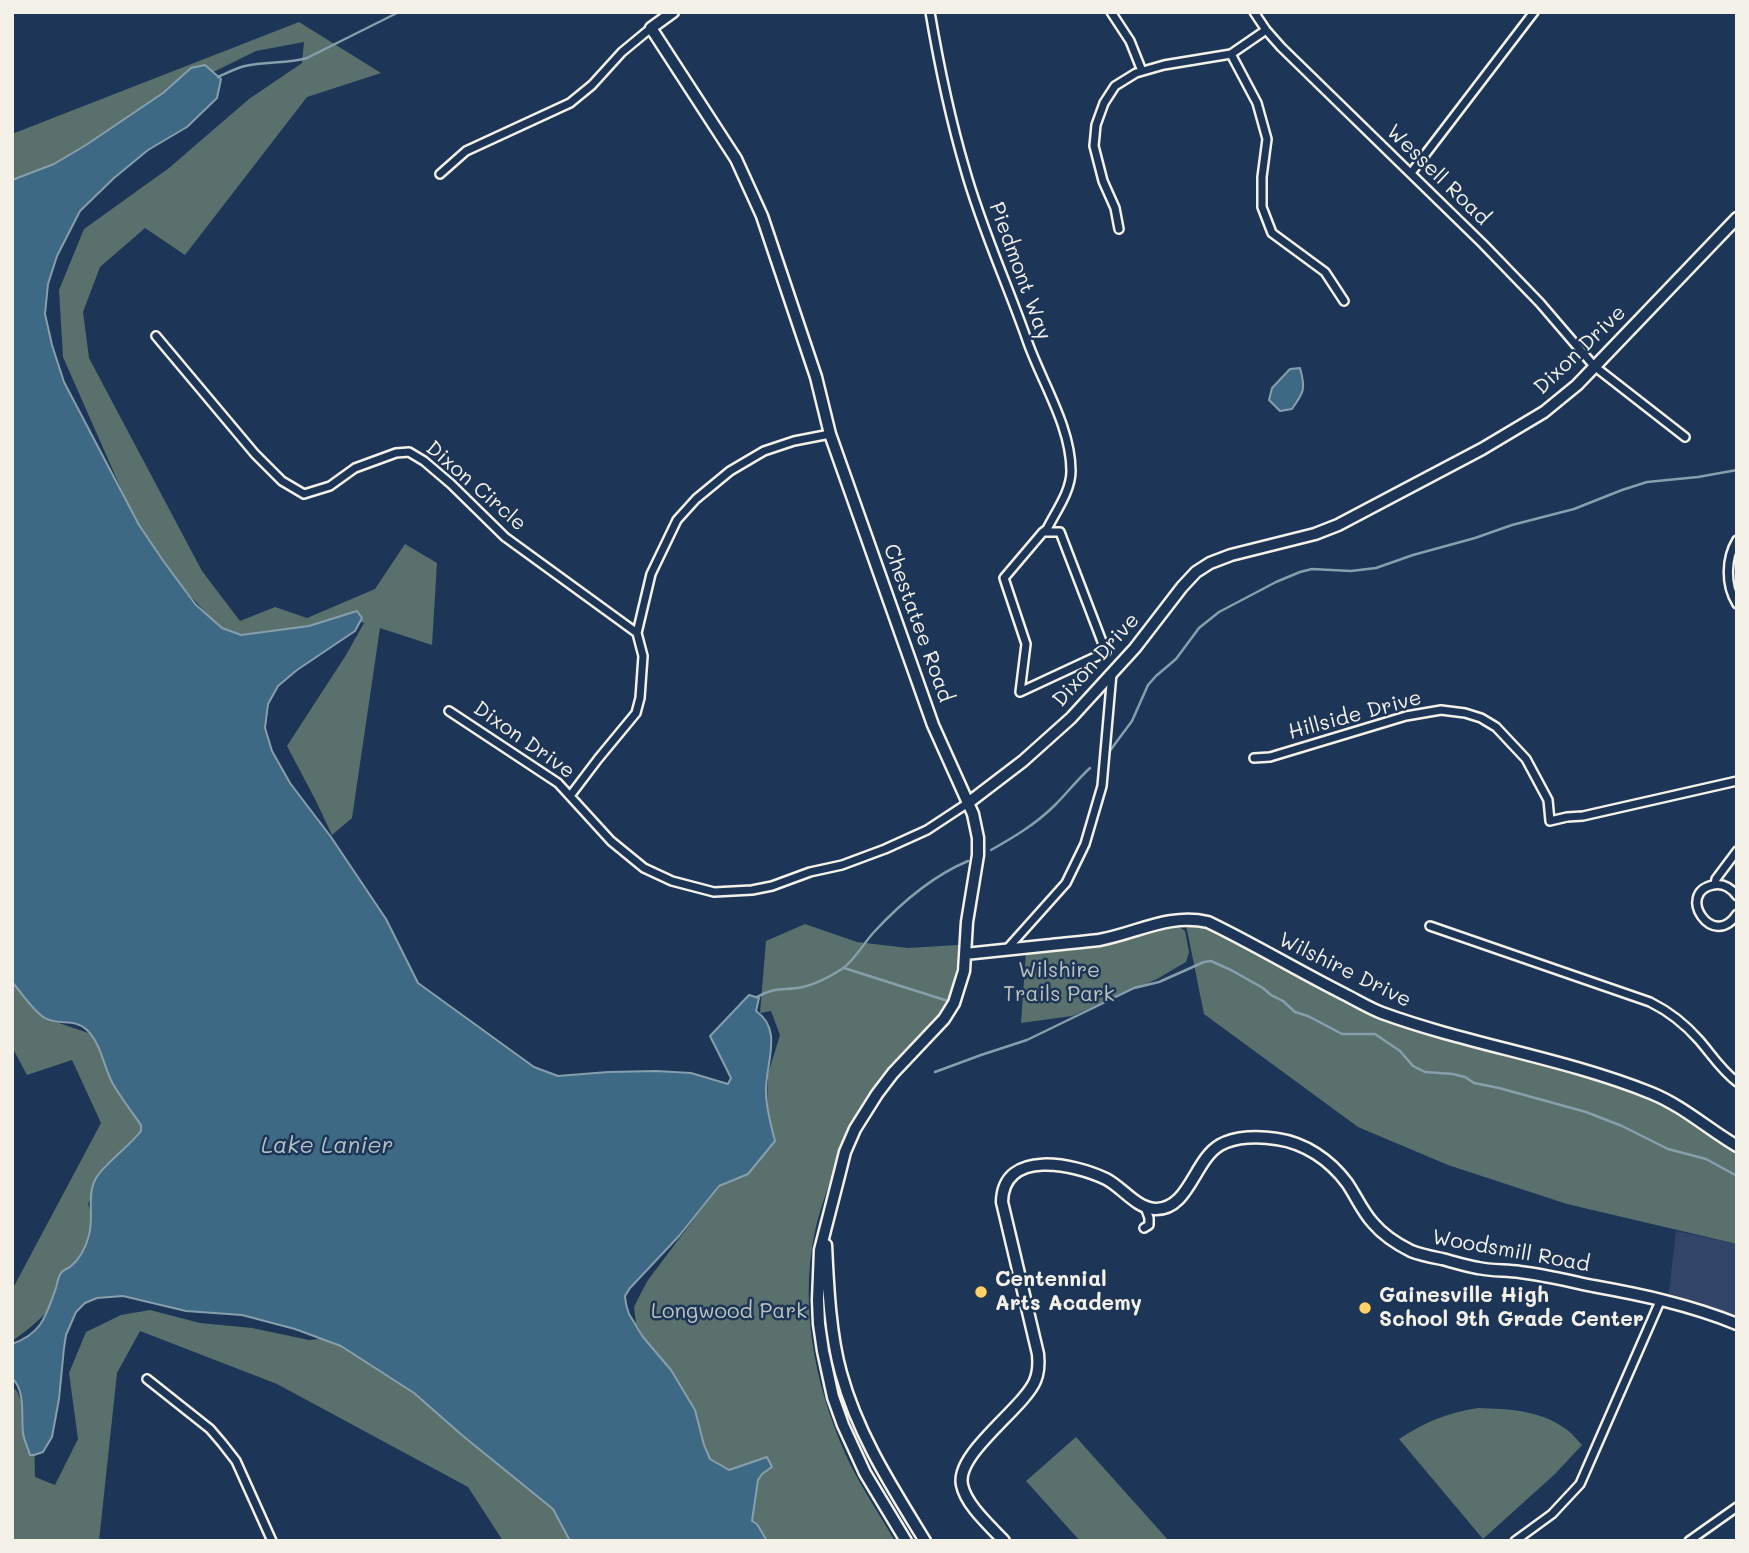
<!DOCTYPE html>
<html>
<head>
<meta charset="utf-8">
<style>
  body { margin:0 }
  #map { position:relative; width:1749px; height:1553px; overflow:hidden; background:#1d3557; font-family:Mali,sans-serif }
  canvas { display:block }
  .frame { position:absolute; inset:0; border:14px solid #f4f1e8; pointer-events:none }
</style>
</head>
<body>
<div id="map">
<canvas width="1749" height="1553"></canvas>
<div class="frame"></div>
</div>
<script>
const ctx = document.querySelector('canvas').getContext('2d');
ctx.lineJoin = 'round';
function fillPath(path, color) { ctx.fillStyle = color; ctx.fill(path, 'evenodd'); }
function strokePath(path, color, width, dash) { ctx.strokeStyle = color; ctx.lineWidth = width; ctx.lineCap = dash ? 'butt' : 'round'; ctx.setLineDash(dash || []); ctx.stroke(path); }
function label(font, color, halo, rows, align = 'center') {
  ctx.font = font + ' Mali,sans-serif'; ctx.lineWidth = 5; ctx.setLineDash([]); ctx.textBaseline = 'middle'; ctx.strokeStyle = halo; ctx.fillStyle = color; for (const [text, x, y, turn = 0] of rows) {
    ctx.save(); ctx.translate(x, y); ctx.rotate((+turn || 0) * Math.PI / 180); ctx.textAlign = isNaN(turn) ? turn : align; if (halo) ctx.strokeText(text, 0, 0); ctx.fillText(text, 0, 0); ctx.restore();
  }
}
fillPath(new Path2D(`
  M1676,1231L1737,1244V1318L1667,1309Z`), '#324467');
fillPath(new Path2D(`
  M299,22L381,73L307,97L185,255L145,228L100,267L83,312L89,358L202,571L240,621L275,607L307,618L375,589L405,544L437,563L432,645L380,628L352,818L332,835L316,801L287,746L346,655L364,623L346,617L253,642L222,630L182,587L141,534L63,357L59,290L84,229L169,168L249,99L302,63L304,42L256,51L185,86L12,192V134Z
  M1184,915L1222,923L1345,995L1459,1038L1630,1082L1665,1092L1737,1143V1244L1567,1204L1448,1165L1358,1127L1204,1014Z
  M805,924L857,942L908,948L958,945C957,966 956,987 946,1007C933,1030 909,1045 891,1064C885,1071 880,1078 875,1085C854,1112 843,1144 832,1176C826,1194 819,1212 815,1231C798,1311 817,1396 852,1468C865,1493 881,1517 895,1541H767L757,1524L751,1521L756,1485L762,1474L767,1457L729,1470L710,1459L704,1445L695,1410L671,1370L643,1337L638,1326L614,1337L612,1334L636,1323L634,1307L641,1293L648,1280L697,1215L719,1186L748,1174L775,1141L767,1106L768,1074L780,1035L771,1011L760,1013L766,941Z
  M1168,925L1178,926L1185,931L1189,952L1186,962L1157,979L1072,1016L1021,1023L1026,952Z
  M12,946L50,1020L94,1035L154,1135L105,1165L88,1204L102,1249C74,1282 48,1317 12,1341V1290L101,1123L72,1060L27,1075L12,1047Z
  M150,1310L200,1323L252,1328L309,1340L357,1335L515,1457L586,1541H503L468,1487L277,1384L140,1331L117,1373L99,1541H12V1387L17,1391L34,1432L35,1477L55,1485L78,1439L69,1373L86,1332L121,1315Z
  M1478,1408C1509,1409 1540,1410 1566,1429C1572,1433 1577,1440 1582,1445L1555,1474L1483,1539L1399,1439C1425,1422 1447,1413 1478,1408Z
  M1076,1437L1169,1541H1080L1026,1481Z`), '#5a706c');
const water = new Path2D(`
  M205,65L221,79L217,98L187,127L148,150L114,178L80,211L57,256L48,284L45,314L52,345L64,382L139,525L164,562L196,605L222,628L241,635L309,626L357,611L362,618L355,631L297,670L278,686L268,704L265,728L272,751L290,783L331,837L386,919L418,983L534,1067L558,1076L608,1072L656,1071L691,1073L728,1084L731,1078L710,1036L749,995L759,998L756,1011C784,1030 765,1064 766,1092C766,1109 771,1125 775,1141L748,1174L719,1186L679,1236L630,1288L625,1296L626,1304L629,1314L643,1337L671,1370L695,1410L704,1445L710,1459L729,1470L767,1457L772,1467L762,1474L758,1480L752,1521L757,1524L767,1541H570L553,1509L463,1436L414,1393L341,1346L295,1329L242,1315L186,1311L123,1296L97,1298L85,1303L76,1312L66,1335L64,1348L59,1399L52,1437L43,1452L34,1455H30C28,1448 24,1440 23,1433C21,1416 26,1391 12,1378V1344C43,1333 46,1315 56,1288C57,1283 59,1276 61,1273C62,1271 68,1268 70,1267C80,1259 86,1247 89,1235C94,1217 87,1199 94,1182C101,1166 129,1147 141,1131V1125C132,1112 121,1098 113,1084C103,1066 102,1045 87,1030C75,1018 59,1026 45,1018C34,1012 21,992 12,982V180L54,164L86,145L163,93L191,68Z
  M1300,368C1306,389 1304,392 1292,409L1280,411L1269,400L1272,388L1290,369Z`);
fillPath(water, '#3e6984');
strokePath(water, '#879fac', 2);
strokePath(new Path2D(`
  M218,77C227,73 236,68 245,66C265,61 287,64 307,58L399,12
  M1109,752L1132,721L1148,685L1156,676L1176,659L1199,628L1219,612L1276,582L1300,572L1312,569L1351,571L1376,568L1413,555L1475,538L1512,525L1574,509L1622,490L1647,482L1698,477L1737,470
  M991,850C1014,837 1036,824 1055,805C1067,793 1077,780 1090,768
  M844,968L951,1002
  M757,997C776,986 784,991 803,987C816,984 831,976 842,969C855,960 863,944 874,932C900,904 932,876 968,861
  M935,1072L981,1055L1027,1040L1134,988L1159,982L1204,962L1211,961L1231,970L1263,988L1271,995L1283,1001L1295,1012L1308,1016L1342,1034H1375L1400,1051L1413,1066L1425,1072L1453,1074L1465,1077L1474,1083L1499,1088L1586,1112L1622,1126L1668,1149L1706,1159L1737,1176`), '#879fac', 2.5);
const street = new Path2D(`
  M930,12C939,65 950,118 965,169C981,227 1007,283 1027,340C1041,381 1071,426 1071,471C1071,491 1056,511 1047,529L1043,532
  M1111,12L1130,41L1142,71
  M1254,12L1266,30L1281,47L1483,244L1540,303L1594,366L1685,437
  M1231,54L1257,103L1267,139L1262,177V207L1272,233L1325,272L1344,301
  M1411,173L1534,12
  M440,174L466,151L570,103L592,85L622,52L651,28
  M1119,229L1115,208L1103,181L1094,146L1096,125L1104,103L1115,86L1136,73L1164,65L1231,54L1266,30
  M156,336L255,454L282,481L304,494L330,486L355,468L396,453L409,452L424,461L451,484L505,537L637,633L643,656L640,698L636,713L598,759L570,796
  M1043,532H1060L1106,652L1020,692L1026,644L1004,578Z
  M1737,540C1726,558 1725,585 1737,604
  M637,633L651,574L677,520L696,499L730,471L764,451L794,441L830,434
  M449,711L558,783L611,841L644,868L672,881L714,892L752,890L772,886L810,872L842,865L885,849L927,830L968,803
  M1254,758L1270,757L1406,716L1441,710L1465,713L1481,718L1496,727L1526,759L1548,800L1550,821L1567,817L1583,816L1737,781
  M1715,884L1716,879L1737,851
  M1737,896C1731,888 1724,883 1713,885C1675,893 1713,951 1737,914
  M1430,926L1650,1002C1668,1011 1685,1024 1699,1040C1712,1055 1721,1070 1737,1082
  M1007,949L1066,883L1085,844L1102,786L1112,673
  M1144,1228L1149,1225V1218L1145,1207
  M147,1379L210,1429L222,1443L236,1461L272,1541
  M1515,1541L1552,1514L1580,1484L1661,1299
  M1689,1541L1737,1507`);
const secondary = new Path2D(`
  M673,12L651,28L736,159L762,216L816,377L830,434L933,725L973,814L978,838V855L967,922L964,971L954,1003L944,1019L893,1073L877,1094L855,1129L845,1152L840,1172L820,1250L818,1300L819,1324L823,1351L833,1397L843,1425L865,1473L906,1541
  M968,803L1023,761L1071,718L1135,648L1182,587L1196,572L1210,563L1231,555L1315,534L1338,525L1482,449L1544,412L1577,385L1737,218
  M965,954C994,951 1022,948 1051,945C1066,943 1083,942 1099,940C1137,933 1169,913 1208,922C1254,944 1298,971 1344,994C1356,1000 1369,1008 1382,1013C1470,1045 1564,1058 1651,1093C1683,1106 1708,1129 1737,1146
  M826,1245C828,1286 830,1334 841,1373C858,1435 892,1487 925,1541
  M1004,1541C990,1526 966,1505 962,1485C955,1454 1023,1409 1035,1381C1039,1372 1039,1364 1038,1354L1002,1202C1003,1148 1075,1164 1106,1179C1122,1187 1136,1208 1155,1209C1189,1210 1194,1160 1220,1145C1236,1136 1259,1136 1277,1139C1305,1143 1330,1160 1347,1183C1356,1196 1362,1211 1373,1223C1383,1235 1397,1244 1411,1251C1421,1255 1432,1257 1442,1259C1454,1262 1466,1266 1478,1268C1492,1271 1506,1270 1520,1272C1545,1275 1569,1281 1593,1286C1643,1295 1690,1305 1737,1324`);
strokePath(street, '#f4f1e8', 12);
strokePath(secondary, '#f4f1e8', 15);
strokePath(street, '#1d3557', 7);
strokePath(secondary, '#1d3557', 10);
for (const [x, y, r, color] of [
  [981,1292,7,"#ffd166"],
  [1365,1308,7,"#ffd166"]
]) { const dot = new Path2D(); dot.arc(x, y, r, 0, 2 * Math.PI); ctx.fillStyle = color; ctx.fill(dot); strokePath(dot, '#1d3557', 2.5); }
label('21px', '#f4f1e8', '#1d3557', [
  ["Wessell Road",1438,175,44],
  ["Piedmont Way",1020,271,70],
  ["Dixon Drive",1580,350,-44],
  ["Dixon Circle",476,486,41],
  ["Chestatee Road",918,623,70],
  ["Dixon Drive",1096,660,-48],
  ["Hillside Drive",1355,715,-15],
  ["Dixon Drive",524,740,35],
  ["Wilshire Drive",1345,970,26],
  ["Woodsmill Road",1511,1251,10]
]);
label('21px', '#bec4bd', '#1d3557', [
  ["Wilshire",1059,971],
  ["Trails Park",1059,995],
  ["Longwood Park",729,1312]
]);
label('bold 21px', '#f4f1e8', '#1d3557', [
  ["Centennial",995,1280],
  ["Arts Academy",995,1304],
  ["Gainesville High",1379,1296],
  ["School 9th Grade Center",1379,1320]
], 'left');
label('italic 23px', '#b4c1c5', '#1d3557', [
  ["Lake Lanier",327,1146]
]);
</script>
</body>
</html>
